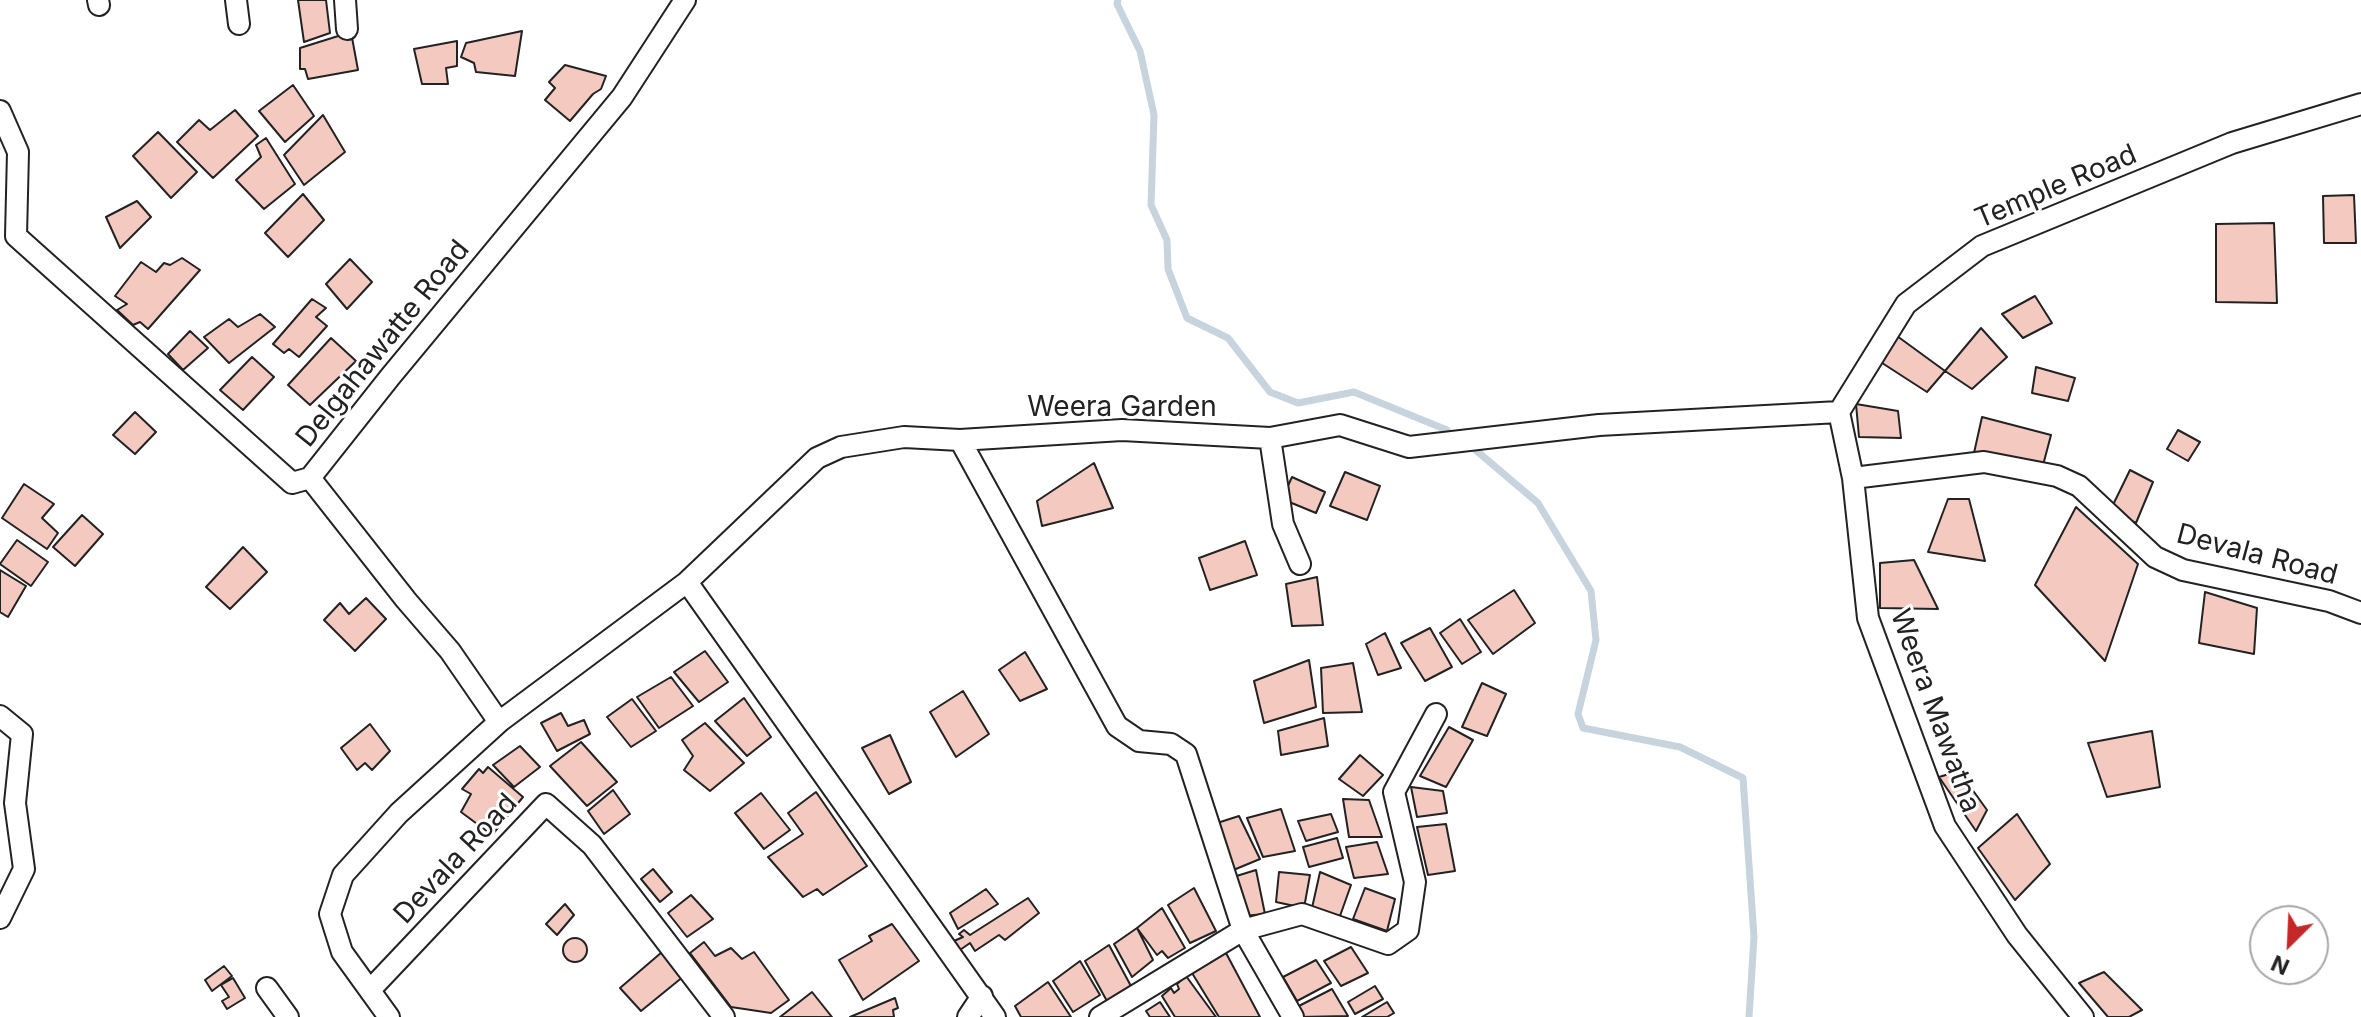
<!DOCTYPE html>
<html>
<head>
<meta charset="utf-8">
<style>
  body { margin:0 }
  #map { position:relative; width:2361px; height:1017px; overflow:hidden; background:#fff; font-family:Inter,sans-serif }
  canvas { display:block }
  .north { position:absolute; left:2249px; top:905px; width:80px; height:80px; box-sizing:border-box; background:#fff; border:2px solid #a7a7a7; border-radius:50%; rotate:204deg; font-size:22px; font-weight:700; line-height:32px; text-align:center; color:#222 }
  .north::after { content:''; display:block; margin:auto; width:28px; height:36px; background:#c62828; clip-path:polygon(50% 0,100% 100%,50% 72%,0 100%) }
</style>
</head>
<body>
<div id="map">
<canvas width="2361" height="1017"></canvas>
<div class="north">N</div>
</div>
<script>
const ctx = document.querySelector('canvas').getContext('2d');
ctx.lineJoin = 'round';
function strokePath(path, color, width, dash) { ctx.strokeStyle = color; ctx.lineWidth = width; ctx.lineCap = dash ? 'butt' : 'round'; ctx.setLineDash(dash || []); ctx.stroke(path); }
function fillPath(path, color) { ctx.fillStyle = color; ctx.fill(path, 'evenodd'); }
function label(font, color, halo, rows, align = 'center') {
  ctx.font = font + ' Inter,sans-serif'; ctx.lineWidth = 6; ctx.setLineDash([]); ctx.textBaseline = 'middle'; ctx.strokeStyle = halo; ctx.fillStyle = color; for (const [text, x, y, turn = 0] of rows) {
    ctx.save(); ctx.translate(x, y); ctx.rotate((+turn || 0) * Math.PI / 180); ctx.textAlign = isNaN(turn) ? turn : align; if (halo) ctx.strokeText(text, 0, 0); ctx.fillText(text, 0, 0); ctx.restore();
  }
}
strokePath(new Path2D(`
  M1118,0L1117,4L1140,51L1154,115L1151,205L1167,240L1168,269L1187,318L1228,338L1270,392L1298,403L1354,392L1447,430
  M1472,447L1538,503L1591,591L1596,640L1578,714L1583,728L1680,747L1743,778L1754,937L1749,1017`), '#c7d3dd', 7);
const building = new Path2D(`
  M298,0H326L330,33L304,42Z
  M522,31L515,76L476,72L474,63L461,57L466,43Z
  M351,32L358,70L308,79L305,69H300V48Z
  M457,41V66L446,68L448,84H422L414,49Z
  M565,65L606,76L601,89L593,94L570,121L545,100L555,88L549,82Z
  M293,85L314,116L285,142L259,111Z
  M235,110L258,136L213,178L177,142L199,120L210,130Z
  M323,115L345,152L304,185L284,155Z
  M158,132L197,172L171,198L133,156Z
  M266,138L295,184L264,209L236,180L261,157L256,145Z
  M303,194L324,220L288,257L265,233Z
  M2354,195L2356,243H2324L2323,196Z
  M137,201L151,217L120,248L106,217Z
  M2274,223L2277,303L2216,302V224Z
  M182,258L200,270L148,329L140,322L133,325L117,310L127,304L115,296L141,262L156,272L164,263L170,265Z
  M350,259L372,282L347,309L326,284Z
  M2035,296L2052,323L2023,338L2002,314Z
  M312,299L326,308L316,317L327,326L299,357L289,349L284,353L273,344Z
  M260,314L275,327L229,363L204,337L229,319L238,327Z
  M1981,328L2007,357L1972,389L1945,371Z
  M190,331L208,348L183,370L168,354Z
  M1897,336L1945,371L1927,392L1879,361Z
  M331,338L356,361L310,405L288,385Z
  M252,357L274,377L243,410L220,390Z
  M2036,367L2075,378L2068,401L2032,393Z
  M1856,404L1898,411L1901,438L1859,437Z
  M135,412L156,432L135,454L113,435Z
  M1982,417L2051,435L2042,469L1974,453Z
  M2178,430L2200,442L2188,461L2167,449Z
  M1094,463L1113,508L1042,526L1037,501Z
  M2130,470L2153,482L2136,523L2110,511Z
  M1345,472L1380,486L1367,520L1330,506Z
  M1292,477L1325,492L1316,513L1282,499Z
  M24,484L54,504L42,518L58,533L47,549L2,518Z
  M1948,499H1969L1985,561L1928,552Z
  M2076,507L2138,564L2105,661L2035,585Z
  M82,515L103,534L75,566L53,547Z
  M17,540L48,562L31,586L0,564Z
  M1245,541L1257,575L1210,590L1199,558Z
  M243,547L267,572L230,609L206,587Z
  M1914,560L1938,609L1880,608V563Z
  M0,570L26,586L8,617L0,612Z
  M1317,577L1323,625L1292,626L1286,584Z
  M1514,590L1535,623L1493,654L1468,620Z
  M2205,592L2257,608L2254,654L2199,643Z
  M366,598L386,619L355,651L324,620L340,603L349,614Z
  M1460,619L1481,652L1462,664L1440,633Z
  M1430,628L1452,667L1425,681L1401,643Z
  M1385,633L1401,668L1378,675L1366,644Z
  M705,651L728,682L699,702L674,672Z
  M1025,652L1047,689L1020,701L999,670Z
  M1309,660L1316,707L1264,723L1254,681Z
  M1353,663L1362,712L1323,713L1321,668Z
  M671,677L693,706L659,728L637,697Z
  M1482,683L1506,694L1487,736L1462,727Z
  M963,691L989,734L956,757L930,712Z
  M744,698L771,737L747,756L715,721Z
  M632,699L656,731L631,747L607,717Z
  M561,713L568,726L584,720L590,734L557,751L541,723Z
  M1324,718L1328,746L1281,755L1278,731Z
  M705,723L744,763L710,791L684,770L693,756L682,740Z
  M370,724L390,751L372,770L365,763L357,770L341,748Z
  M1449,727L1473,740L1446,787L1420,776Z
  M2152,731L2160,787L2107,797L2088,743Z
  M890,735L911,782L889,794L862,748Z
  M581,742L617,782L587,806L550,766Z
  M520,746L540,767L514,787L493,765Z
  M1360,755L1383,775L1363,796L1339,779Z
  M488,767L523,797L492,835L461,812L471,794L462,789L479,769L483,773Z
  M1959,771L1987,810L1976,831L1939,777Z
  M1411,787L1443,791L1447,813L1417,817Z
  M613,790L630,814L604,834L588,811Z
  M816,792L867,866L823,895L817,889L803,897L768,857L803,834L788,813Z
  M761,793L790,830L764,849L735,813Z
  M1343,799L1369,800L1382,837H1349Z
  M1281,809L1295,851L1263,857L1247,818Z
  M1331,814L1338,832L1306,841L1298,821Z
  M2017,814L2050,864L2015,900L1978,848Z
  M1239,816L1260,859L1231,871L1214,824Z
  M1446,824L1455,871L1428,875L1417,827Z
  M1337,838L1343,858L1309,867L1303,847Z
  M1377,842L1388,874L1354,878L1346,847Z
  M653,869L672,892L660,902L641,879Z
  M1256,870L1265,914L1243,916L1230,878Z
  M1279,872L1310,875L1304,908L1276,902Z
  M1320,872L1351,885L1340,916L1312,908Z
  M1194,888L1216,931L1190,943L1168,905Z
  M1365,888L1395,899L1387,931L1353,919Z
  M986,889L998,904L958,929L950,913Z
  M691,895L713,919L687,937L668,913Z
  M1028,898L1039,913L1005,940L999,935L975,951L970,943L960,950L954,941L963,937L959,934L964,930L970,935Z
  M565,904L574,915L557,935L546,924Z
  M1162,908L1185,948L1168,958L1162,951L1157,955L1137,928Z
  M892,924L919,961L863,1000L839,960L872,941L869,936Z
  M1137,928L1153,960L1132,977L1114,944Z
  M563 950a12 12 0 1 1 24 0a12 12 0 1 1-24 0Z
  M704,942L715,956L731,948L742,959L754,952L789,1000L771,1013L731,1007L690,953Z
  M1109,945L1132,988L1108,1003L1085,961Z
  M1351,947L1368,973L1341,986L1324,961Z
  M662,952L684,976L641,1011L620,988Z
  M1226,953L1260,1017H1219L1192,973Z
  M1316,960L1331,983L1297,1001L1283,977Z
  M1080,961L1100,995L1073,1012L1053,981Z
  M224,966L232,976L212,991L205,980Z
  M2104,972L2142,1010L2129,1017H2108L2079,983Z
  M1186,976L1216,1017H1175L1162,996L1171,988L1174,993L1179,989L1177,984Z
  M233,978L245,998L227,1009L222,1001L229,997L221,985Z
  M1048,982L1071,1017H1021L1015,1006Z
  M1375,986L1383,999L1355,1014L1348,1002Z
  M1332,989L1348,1016L1300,1017L1295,1008Z
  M812,992L832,1017H780Z
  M895,998L898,1008L893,1010L894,1017H850Z
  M1160,1002L1170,1017H1150L1146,1011Z
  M1387,1002L1394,1013L1387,1017H1362Z`);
fillPath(building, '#f3c9c0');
strokePath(building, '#222', 2);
const street = new Path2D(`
  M98,0L99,5
  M236,0L239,24
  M345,0L347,29
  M0,111L18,152L16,236L292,483L310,478
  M1839,412L1906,304L1982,246L2232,143L2361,104
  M1839,412L1853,478L1984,462L2057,476L2079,486L2155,557L2183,570L2329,601L2361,613
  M1270,438L1283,524L1300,564
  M960,440L1117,726L1139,741L1171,744L1186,754L1243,930L1293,1017
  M1853,478L1868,618L1945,826L2017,935L2083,1017
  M687,582L995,1017
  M0,716L22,734L15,803L24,869L0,918
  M499,722L450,651L406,600L310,478L390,377L622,97L685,0
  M267,988L288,1017
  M370,990L546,804L592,845L724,1017
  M389,1017L342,952L330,914L343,875L399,813L499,722L687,582L817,458L841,447L904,437L960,440L1122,430L1270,438L1340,425L1409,447L1599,425L1839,412
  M968,1017L982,996
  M1100,1017L1243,930L1302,914L1388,944L1408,930L1415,882L1394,792L1436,714`);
strokePath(street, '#222', 24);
strokePath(street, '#fff', 20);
label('28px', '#222', '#fff', [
  ["Temple Road",2056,187,-23],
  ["Delgahawatte Road",383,344,-51],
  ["Weera Garden",1122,408],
  ["Devala Road",2257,555,15],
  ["Weera Mawatha",1935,711,70],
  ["Devala Road",456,859,-47]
]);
</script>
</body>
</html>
